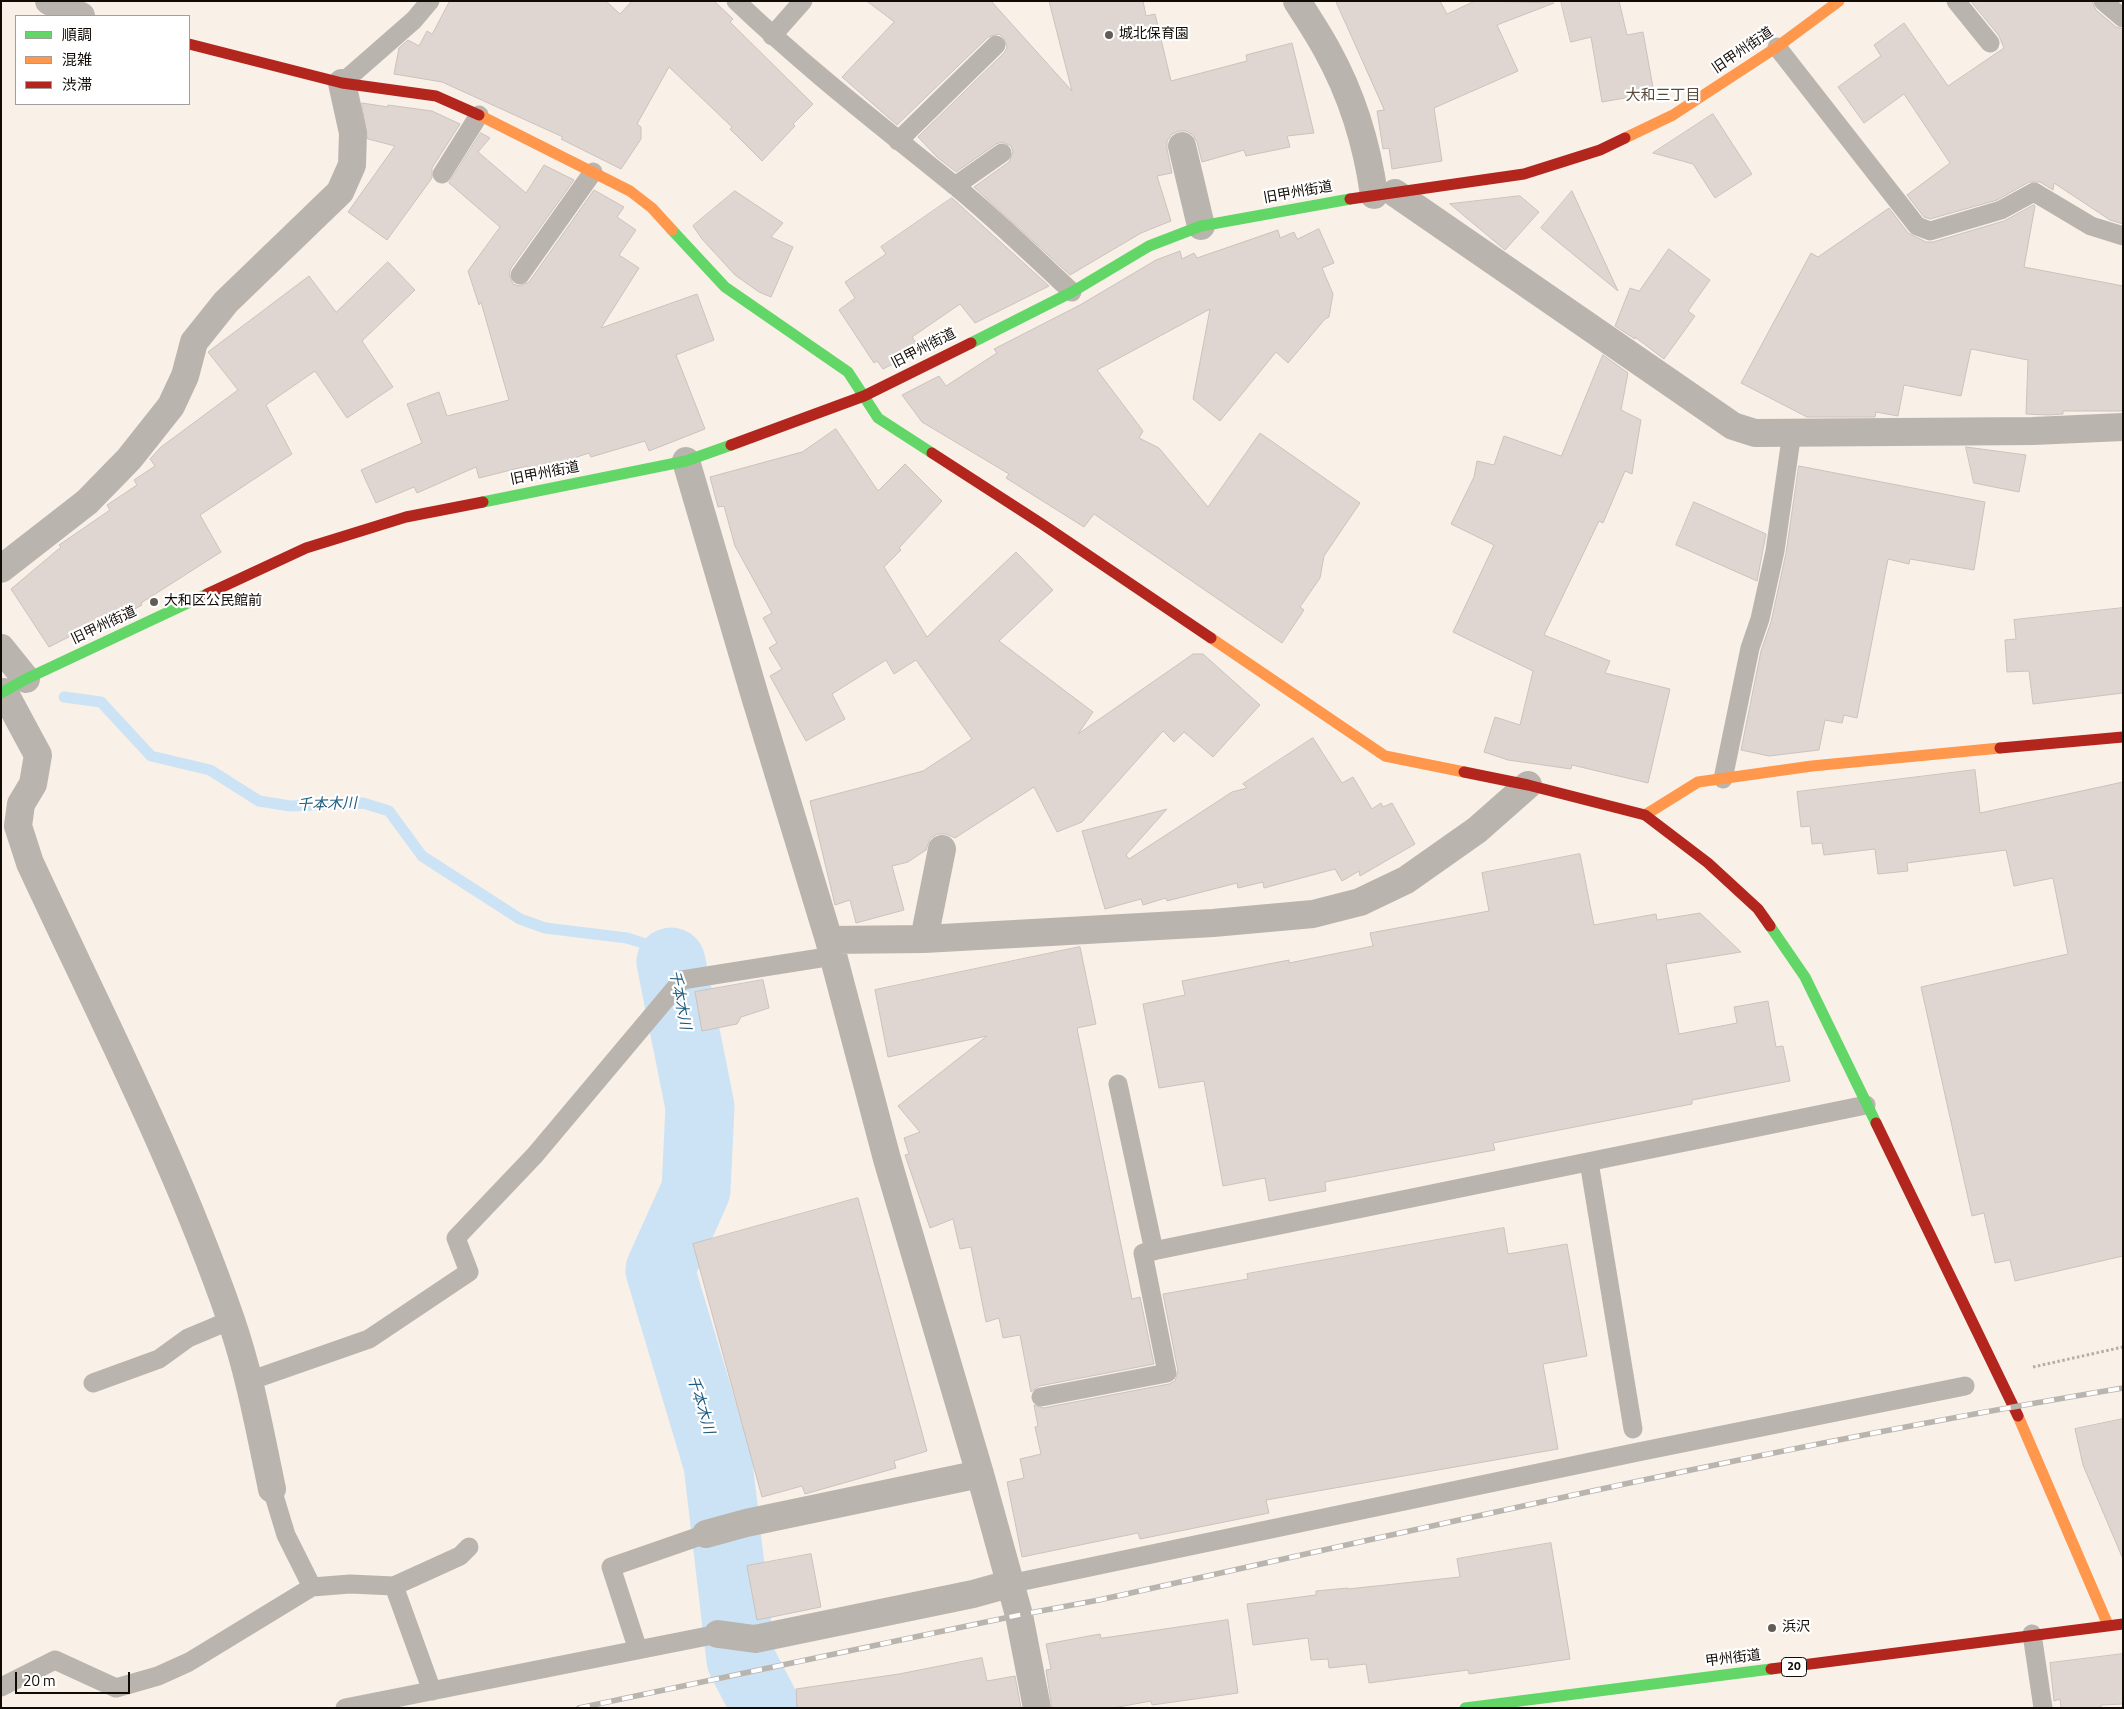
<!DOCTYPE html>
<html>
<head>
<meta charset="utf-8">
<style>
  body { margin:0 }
  #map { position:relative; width:2124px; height:1709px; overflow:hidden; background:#f9f0e8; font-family:"Titillium Web","Noto Sans JP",sans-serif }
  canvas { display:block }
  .frame { position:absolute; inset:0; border:2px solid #110b06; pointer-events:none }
  .legend { position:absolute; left:15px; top:15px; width:175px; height:90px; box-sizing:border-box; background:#fff; border:1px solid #a09d9b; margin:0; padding:6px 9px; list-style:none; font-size:15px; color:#110b06 }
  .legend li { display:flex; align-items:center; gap:10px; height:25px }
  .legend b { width:25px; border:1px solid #a09d9b }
  .scale { position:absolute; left:15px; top:1672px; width:115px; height:22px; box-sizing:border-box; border:2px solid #110b06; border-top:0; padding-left:6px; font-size:15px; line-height:18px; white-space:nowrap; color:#110b06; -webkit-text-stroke:4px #fff; paint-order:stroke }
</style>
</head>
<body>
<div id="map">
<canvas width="2124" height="1709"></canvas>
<div class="frame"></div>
<ul class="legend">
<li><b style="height:6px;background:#63d668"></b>順調</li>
<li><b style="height:6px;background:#ff974d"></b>混雑</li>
<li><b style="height:6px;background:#b3261e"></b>渋滞</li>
</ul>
<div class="scale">20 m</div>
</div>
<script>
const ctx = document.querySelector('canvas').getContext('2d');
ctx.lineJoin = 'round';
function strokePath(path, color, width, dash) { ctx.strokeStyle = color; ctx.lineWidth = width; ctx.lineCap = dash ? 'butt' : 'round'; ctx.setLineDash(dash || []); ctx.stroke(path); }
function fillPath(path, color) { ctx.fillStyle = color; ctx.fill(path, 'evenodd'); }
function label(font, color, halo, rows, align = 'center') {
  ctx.font = font + ' "Titillium Web","Noto Sans JP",sans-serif'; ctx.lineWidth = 4.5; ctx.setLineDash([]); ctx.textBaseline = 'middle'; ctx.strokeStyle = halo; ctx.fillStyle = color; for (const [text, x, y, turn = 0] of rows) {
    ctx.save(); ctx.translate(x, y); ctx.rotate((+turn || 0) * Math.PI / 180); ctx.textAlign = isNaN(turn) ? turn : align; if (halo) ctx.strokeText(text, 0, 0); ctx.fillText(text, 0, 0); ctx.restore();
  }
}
strokePath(new Path2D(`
  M64,697L101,702L151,756L210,770L259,801L290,806L363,803L389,811L422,856L520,919L545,928L627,938L646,944L671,962`), '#cbe3f5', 11);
strokePath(new Path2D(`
  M671,962L700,1107L696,1190L660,1270L718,1464L741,1660L766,1708`), '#cbe3f5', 69);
const building = new Path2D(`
  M450,1H606L620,14L632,1H714L733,19L730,22L813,104L793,124L795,126L762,161L730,129L732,127L669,67L637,124L641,127V139L621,169L561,139L563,137L442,82L394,74L399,48L408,40L419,46L427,31L432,34Z
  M867,1H991L1072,91L1049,1H1143L1146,16L1155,14L1171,81L1247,61L1246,55L1292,43L1314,133L1287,136L1290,147L1246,156L1244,150L1202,162L1197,142L1193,135L1186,131H1179L1172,134L1167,141V149L1172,173L1157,176L1171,221L1141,233L1070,275L974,187L1009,162L1013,152L1011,146L1002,142L996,144L956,172L937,157L918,137L1004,53L1007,48L1004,38L999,34L988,37L897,125L842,77L894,22Z
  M1336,1H1440L1447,14L1475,1L1554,3L1497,25L1518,71L1434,108L1442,161L1392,169L1389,148L1383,149L1377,111L1384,110Z
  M1561,1H1619L1627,35L1643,32L1654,93L1602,102L1591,37L1571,42Z
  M1971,1H2092L2096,10L2116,27L2123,29V224L2110,220L2054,183L2053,190L2040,182H2029L1997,200L1930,219L1924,217L1907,195L1950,163L1904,94L1864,123L1838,87L1881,56L1874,45L1904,23L1948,86L2004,48L1999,36Z
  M362,103L388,107V105L432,111L460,124L432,168V178L387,240L348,212L395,146L368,139Z
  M1713,114L1752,174L1715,198L1693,164L1653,153Z
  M481,133L490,138L478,152L526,193L544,165L574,180L511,268L509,274L513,284L519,286L529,282L594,190L624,207L617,217L636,230L619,255L639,268L601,328L697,294L714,340L676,355L705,429L649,451L645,441L591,457L589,453L529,473L527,466L479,478L476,467L417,493L414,487L376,503L361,470L422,443L407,404L439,392L447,416L509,400L481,302L479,305L468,271L500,227L449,183Z
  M735,191L783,223L771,237L793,247L771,297L759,292L735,275L702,239L693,226Z
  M1572,191L1618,291L1541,228Z
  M1520,196L1539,212L1505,250L1450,204Z
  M952,198L1049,286L975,323L960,304L912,337L921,350L883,369L877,361L874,363L839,310L855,298L845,282L886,254L881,247Z
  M2034,205L2035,206L2024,267L2123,286V411H2063V414L2049,415L2026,414L2028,360L1971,349L1961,396L1904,385L1898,416L1876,412L1875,417H1807L1741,383L1811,253L1818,257L1889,208L1908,233L1926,242H1933L2004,221Z
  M1319,229L1334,263L1322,268L1333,294L1329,317L1325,319L1288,363L1276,352L1220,421L1193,399L1210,309L1097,370L1143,431L1139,438L1159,448L1208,507L1260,433L1360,503L1324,556L1320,578L1300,607L1304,610L1282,643L1094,514L1084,527L1006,478L1009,474L922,422L902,395L939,376L946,386L997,353L994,349L1080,305L1156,260L1180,251L1182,259L1194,253L1197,258L1278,230L1280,238L1294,232L1297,239Z
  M1669,249L1710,280L1688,311L1695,316L1664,359L1635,337V339L1615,326L1630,288L1639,291Z
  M388,262L415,290L362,341L393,387L347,418L315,371L266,405L292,454L200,515L221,552L141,603L142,605L105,625L102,620L49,647L11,589L61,547L59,545L110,510L107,505L137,485L134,480L155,466L150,459L161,447L238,390L208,352L309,276L336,312Z
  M1603,355L1628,373L1621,410L1641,420L1632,474L1625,471L1603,523L1599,521L1544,635L1610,661L1605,673L1670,689L1648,783L1572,765L1571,769L1508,760L1484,752L1495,717L1520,725L1533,671L1453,632L1494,545L1451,524L1474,477L1477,461L1494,465L1504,436L1561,456Z
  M836,429L878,491L905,464L942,501L899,548L901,550L884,567L927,637L1016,552L1053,590L999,641L1093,712L1078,734L1193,654H1203L1260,705L1213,757L1184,732L1174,742L1163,731L1082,822L1057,832L1034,787L955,838L946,834H937L930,839L926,850L908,862L892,866L904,910L856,923L850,900L835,905L810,801L923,771L972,739L916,660L894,674L886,660L832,694L845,719L806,741L770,676L782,669L769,648L777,643L763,618L772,613L735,546L724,506L718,507L710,477L802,452Z
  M1966,447L2026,455L2019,492L1974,483Z
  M1799,466L1985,502L1974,570L1910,559L1909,564L1888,559L1857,718L1844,715L1842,723L1825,720L1819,750L1769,756L1741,750L1761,651L1771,622L1786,553Z
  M1694,502L1766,534L1757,581L1676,545Z
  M2123,608V693L2033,704L2029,671L2007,672L2005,640L2016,639L2014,620Z
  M1313,738L1342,783L1353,777L1372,809L1381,803L1383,807L1392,803L1415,844L1360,876L1359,871L1342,881L1335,869L1264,888L1263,882L1238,888L1237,883L1167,901L1166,898L1143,905L1141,899L1105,909L1082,831L1167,809L1126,855L1129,859L1232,792L1247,788L1243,784Z
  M1975,770L1980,813L2123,782V1256L2015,1281L2010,1260L1995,1263L1984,1213L1972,1216L1921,987L2068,954L2053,878L2014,886L2006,850L1907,863L1908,871L1878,874L1875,849L1824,855L1822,843L1812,844L1810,826L1801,827L1797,792Z
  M1580,854L1594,925L1656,914L1657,920L1700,913L1741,952L1666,964L1679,1034L1737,1023L1734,1007L1768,1001L1776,1047L1783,1046L1790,1081L1692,1100V1104L1493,1143L1495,1150L1325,1182L1326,1191L1269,1201L1265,1178L1223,1186L1204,1081L1159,1088L1143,1004L1185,995L1182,981L1289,960V963L1373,946L1370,933L1489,911L1482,873Z
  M1080,947L1096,1024L1077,1028L1132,1299L1140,1297L1154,1364L1039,1386L1031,1392L1020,1335L1003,1338L999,1318L986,1322L971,1247L960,1249L953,1219L930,1228L905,1155L909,1154L904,1138L920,1132L898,1106L987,1036L888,1057L875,990Z
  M763,980L769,1008L741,1017L737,1024L702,1031L695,992Z
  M858,1198L927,1451L894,1461L896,1468L805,1494L802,1486L762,1497L693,1244Z
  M1504,1228L1508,1254L1567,1244L1587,1356L1543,1364L1558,1449L1266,1500L1269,1513L1140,1539L1138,1533L1022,1557L1007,1482L1024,1478L1020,1459L1041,1454L1035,1427L1038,1426L1034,1405L1043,1408L1169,1384L1175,1381L1178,1371L1163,1294L1248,1279L1247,1274Z
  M2123,1419V1559L2083,1465L2075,1429Z
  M1551,1543L1570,1659L1469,1674L1468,1670L1369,1683L1366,1664L1329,1668L1328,1659L1311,1660L1308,1638L1253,1645L1247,1604L1316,1595V1591L1348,1588V1589L1460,1577L1457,1559Z
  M811,1554L821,1607L757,1620L747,1566Z
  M1228,1620L1238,1693L1152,1705L1151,1701L1113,1708H1052L1046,1670L1051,1669L1046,1644L1100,1634L1101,1638Z
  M2123,1654V1704L2101,1705V1708H2061L2060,1699L2054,1701L2050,1663Z
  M982,1658L987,1681L1015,1676L1021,1708H797L796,1689L899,1674Z`);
fillPath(building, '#dfd6d1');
strokePath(building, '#cbc2bd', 1);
strokePath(new Path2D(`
  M2033,1367L2123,1347`), '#b3aea8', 3, [2.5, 2.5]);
strokePath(new Path2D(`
  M736,1C805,67 880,125 954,185C995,218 1033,256 1072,292
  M1956,1L1990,43
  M2103,1L2123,18
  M772,36L803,1
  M1777,47L1917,226L1930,231L2001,210L2034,192L2091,226L2123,236
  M342,83L414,20L430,1
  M898,141L996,45
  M442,174L479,115
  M955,186L1002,153
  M520,275L593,172
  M1723,779L1750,648L1760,619L1775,551L1792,432
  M1118,1084L1154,1251
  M1589,1162L1633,1429
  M249,1381L369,1339L469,1272L456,1238L535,1155L682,980L833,956
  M93,1383L159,1359L188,1338L231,1320
  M1041,1397L1167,1373L1143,1253L1866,1105
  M272,1489L286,1535L312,1587
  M1009,1584L1638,1452L1965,1386
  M394,1586L432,1691
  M2032,1634L2043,1708
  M638,1650L611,1567L706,1534
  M1,1687L55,1660L116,1688L158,1676L189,1662L312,1587L350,1584L394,1586L460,1556L469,1547
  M345,1708L718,1634`), '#bab4af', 19);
strokePath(new Path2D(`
  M49,1L81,16
  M1297,1C1307,17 1318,33 1327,50C1352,95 1367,144 1374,195
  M1182,146L1201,226
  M1395,193L1733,426L1755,433L2033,431L2123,427
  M686,461L754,693L829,940L887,1159L980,1474L1019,1615L1037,1708
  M1,569L87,502L129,459L171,406L185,376L194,342L226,302L340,192L352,165L353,133L342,83
  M1,648L26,679
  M4,692L38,755L33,784L21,804L18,826L30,863C100,1014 177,1163 231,1320C250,1375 260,1432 272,1489
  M924,939L942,849
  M829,940L924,939L1213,923L1313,914L1360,902L1406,880L1477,830L1528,785
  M706,1534L746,1523L980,1474
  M718,1634L755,1639L973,1594L1009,1584`), '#bab4af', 28);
strokePath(new Path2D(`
  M672,230L725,287L848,372L878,418L932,453
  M971,343L1072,292L1149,246L1201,226L1350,199
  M483,502L686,461L731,445
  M1,693L26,679L207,594
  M1770,926L1805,977L1876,1123
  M1465,1708L1771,1669`), '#63d668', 11);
strokePath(new Path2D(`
  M479,115L630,191L652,208L672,230
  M1625,138L1673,115L1777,47L1839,1
  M1211,638L1385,756L1464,772
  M1645,815L1698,782L1812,766L2000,748
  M2018,1416L2108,1625`), '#ff974d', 11);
strokePath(new Path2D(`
  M189,44L342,83L436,96L479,115
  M1350,199L1524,174L1600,150L1625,138
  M731,445L864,396L971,343
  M932,453L1042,524L1211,638
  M207,594L306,548L406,517L483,502
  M2000,748L2123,737
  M1464,772L1528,785L1645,815L1708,863L1758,909L1770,926
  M1876,1123L2018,1416
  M1771,1669L2123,1624`), '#b3261e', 11);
const rail = new Path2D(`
  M579,1708L1019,1615L1099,1600C1439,1525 1779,1445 2123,1388`);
strokePath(rail, '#bab4af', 5.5);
strokePath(rail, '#fff', 4, [11]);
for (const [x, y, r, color] of [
  [1109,35,5,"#625b55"],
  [154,602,5,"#625b55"],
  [1772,1628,5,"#625b55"]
]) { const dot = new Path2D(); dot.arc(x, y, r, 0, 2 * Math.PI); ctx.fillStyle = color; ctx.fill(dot); strokePath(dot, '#fff', 2); }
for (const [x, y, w] of [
  [1794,1667,25]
]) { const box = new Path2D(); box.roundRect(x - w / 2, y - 9.5, w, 19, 4); ctx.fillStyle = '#fff'; ctx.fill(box); strokePath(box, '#110b06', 1); }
label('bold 12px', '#110b06', null, [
  ["20",1794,1667]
]);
label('14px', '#110b06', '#fff', [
  ["城北保育園",1119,35],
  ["大和区公民館前",164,602],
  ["浜沢",1782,1628]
], 'left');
label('14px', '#110b06', '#fff', [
  ["旧甲州街道",1743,51,-34],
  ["旧甲州街道",1298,193,-10],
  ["旧甲州街道",924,349,-27],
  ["旧甲州街道",545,474,-11],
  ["旧甲州街道",104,626,-25],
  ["甲州街道",1733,1659,-7]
]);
label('15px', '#594b3c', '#fff', [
  ["大和三丁目",1663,96]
]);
label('italic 15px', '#1d5b80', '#fff', [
  ["千本木川",327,805,-2],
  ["千本木川",679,1000,79],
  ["千本木川",700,1405,73]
]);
</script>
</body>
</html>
